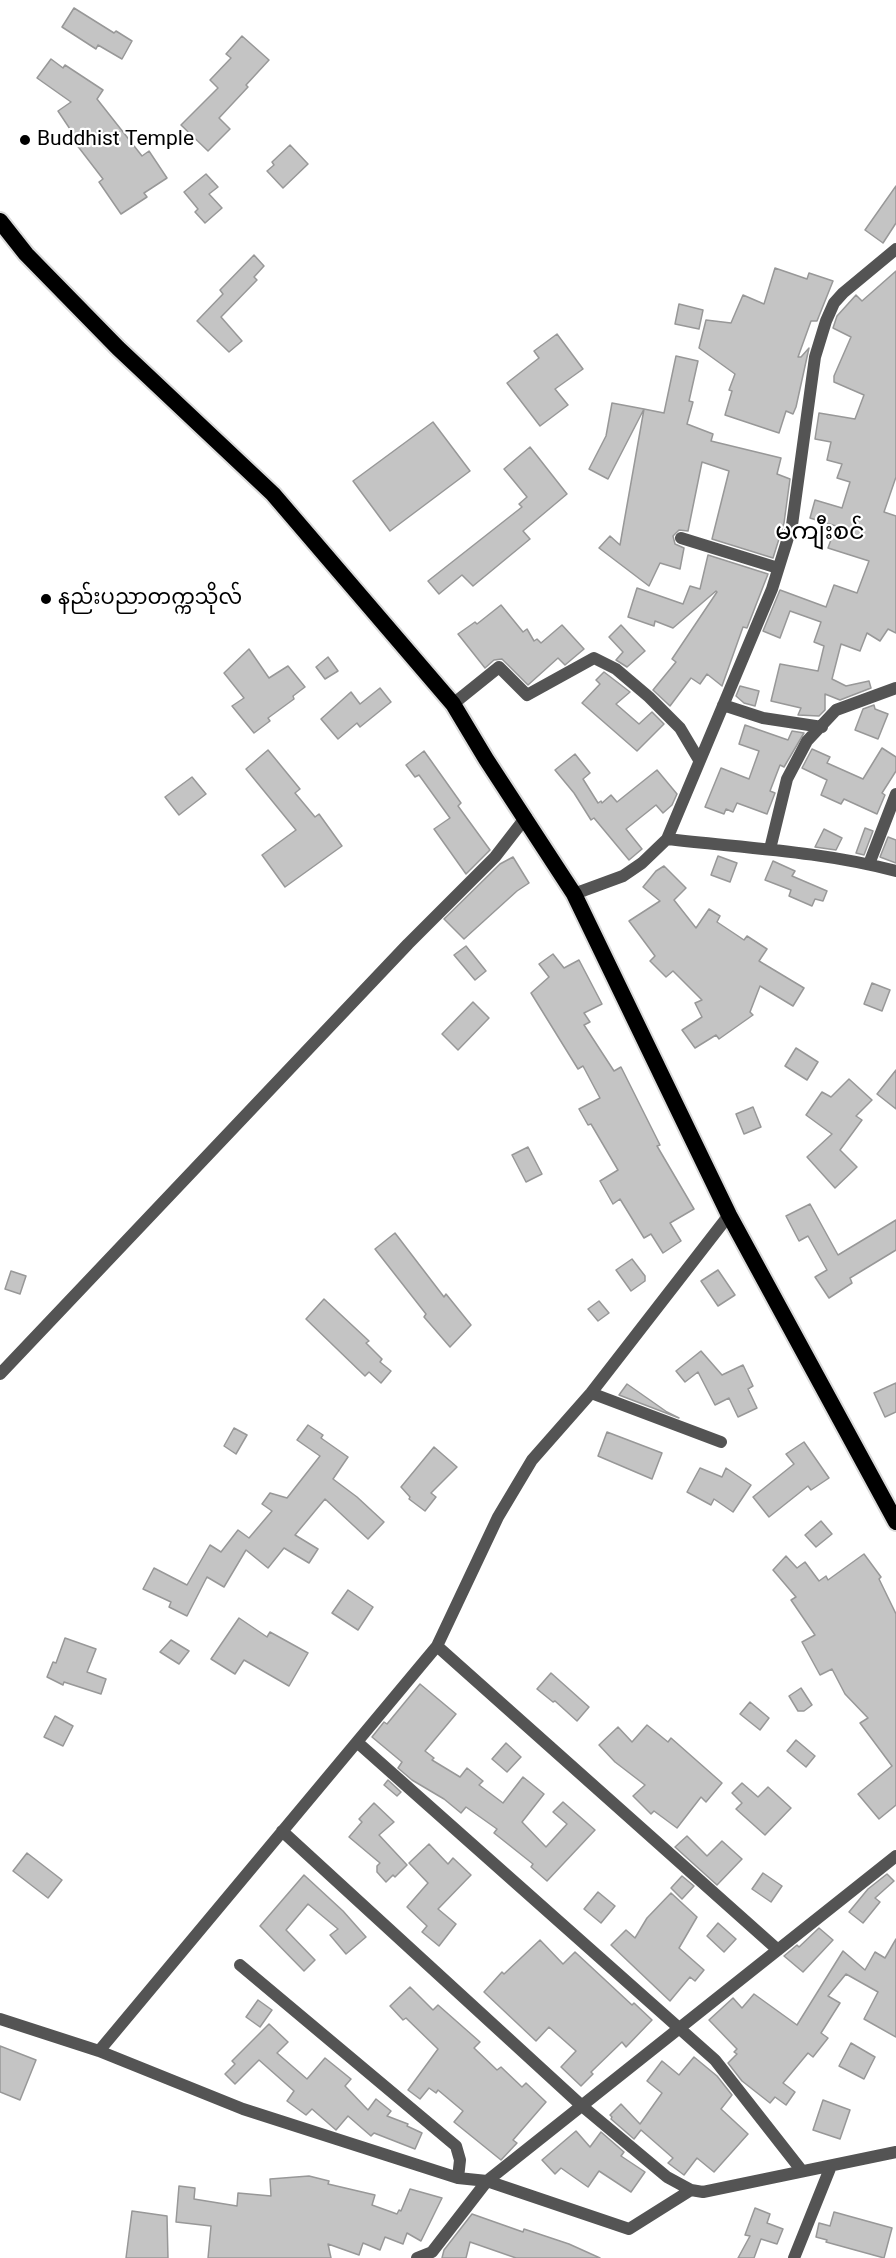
<!DOCTYPE html>
<html>
<head>
<meta charset="utf-8">
<style>
  body { margin:0 }
  canvas { display:block; background:#fff }
</style>
</head>
<body>
<canvas width="896" height="2258"></canvas>
<script>
const ctx = document.querySelector('canvas').getContext('2d');
ctx.lineJoin = 'round';
function fillPath(path, color) { ctx.fillStyle = color; ctx.fill(path, 'evenodd'); }
function strokePath(path, color, width, dash) { ctx.strokeStyle = color; ctx.lineWidth = width; ctx.lineCap = dash ? 'butt' : 'round'; ctx.setLineDash(dash || []); ctx.stroke(path); }
function label(font, color, halo, rows, align = 'center') {
  ctx.font = font + ' Roboto,"Noto Sans Myanmar",sans-serif'; ctx.lineWidth = 4.5; ctx.setLineDash([]); ctx.textBaseline = 'middle'; ctx.strokeStyle = halo; ctx.fillStyle = color; for (const [text, x, y, turn = 0] of rows) {
    ctx.save(); ctx.translate(x, y); ctx.rotate((+turn || 0) * Math.PI / 180); ctx.textAlign = isNaN(turn) ? turn : align; if (halo) ctx.strokeText(text, 0, 0); ctx.fillText(text, 0, 0); ctx.restore();
  }
}
const building = new Path2D(`
  M74,8L114,33L116,31L132,41L122,59L98,45L96,49L62,27Z
  M242,36L269,60L246,85L248,87L219,118L230,129L208,151L181,125L218,88L210,80L231,58L226,54Z
  M51,59L63,68L65,65L103,90L97,99L142,156L149,151L167,178L144,193L147,197L121,214L99,182L103,179L73,140L76,138L58,111L71,102L37,78Z
  M290,145L308,164L283,188L267,171L274,165L272,162Z
  M206,174L218,187L209,194L222,208L205,223L195,212L198,209L184,192Z
  M896,186V223L883,243L865,230Z
  M254,255L264,266L254,277L257,280L221,317L242,341L229,352L197,321L223,294L220,290Z
  M775,268L807,279L809,273L833,281L817,321H811L798,357H801L809,348L796,407L793,414L786,411L779,433L725,415L732,391L729,390L735,374L699,348L706,320L731,323L743,295L764,304Z
  M896,271V477L884,512L896,516V633L888,629L880,641L867,633L860,651L841,644L832,679L846,686L869,681L871,688L840,700L825,694V710L819,716L798,715L801,708L771,701L780,664L818,671L824,646L814,642L821,622L790,611L780,638L763,631L780,590L826,607L834,585L857,593L869,561L828,548L836,526L810,518L815,500L842,508L850,482L837,478L842,464L827,460L831,442L815,439L819,413L855,419L864,395L834,382V376L851,337L833,328L837,316L856,295L862,301Z
  M679,304L703,310L699,329L675,324Z
  M557,334L583,369L555,389L568,405L540,426L507,383L539,358L534,351Z
  M676,356L698,361L689,401L693,402L687,424L713,434L711,441L781,458L777,474L790,479L784,523L773,558L712,539L729,471L702,462L688,531L679,530L673,536L675,544L684,548L680,569L660,563L649,586L599,548L610,536L620,545L644,409L664,413Z
  M612,403L644,409L608,479L589,469L606,436Z
  M433,422L470,471L390,531L353,481Z
  M530,447L567,494L523,531L530,539L473,586L462,575L439,594L428,581L522,507L519,504L527,497L504,469Z
  M708,555L768,574L747,628L743,627L722,686L707,674L700,684L691,678L670,706L653,690L676,662L672,659L717,592L716,591L673,628L655,621L654,626L628,617L637,588L683,604L690,586L700,589Z
  M501,605L523,632L527,629L534,641L537,639L541,643L562,625L584,649L565,665L558,658L528,685L502,659L494,660L485,668L458,634L475,622L477,624Z
  M621,625L645,651L627,667L616,660L623,652L609,637Z
  M249,649L269,678L288,666L305,687L293,696L294,699L268,718L270,721L254,733L232,706L244,698L224,673Z
  M328,657L338,671L325,679L316,667Z
  M604,672L630,692L616,704L639,724L652,712L664,724L637,751L582,703L600,684L596,680Z
  M740,686L759,691L755,706L744,703L736,696Z
  M380,688L391,702L360,727L357,723L338,739L321,719L351,692L360,704Z
  M874,705L875,709L888,714L878,739L855,730L863,709Z
  M745,725L788,740L792,731L804,733L784,767L780,765L770,791L775,793L767,814L737,803L733,812L726,809L724,814L705,807L721,768L749,779L759,751L739,744Z
  M882,748L896,757V771L882,793L885,795L877,814L844,799L841,804L821,795L827,780L802,768L812,749L830,757L827,763L863,779Z
  M268,750L300,789L295,793L315,817L319,814L342,846L285,887L262,855L296,830L246,769Z
  M424,751L461,803L458,806L490,850L466,874L434,829L450,818L419,775L415,777L406,765Z
  M575,754L590,773L583,779L598,803L601,801L602,803L611,795L617,802L657,770L677,794L672,805L663,813L656,805L626,829L642,849L629,860L594,818L591,820L574,793L555,770Z
  M192,777L206,794L179,815L165,797Z
  M865,828L873,831L864,855L856,853Z
  M824,829L842,838L836,850L815,847Z
  M888,837L896,840V863L880,857Z
  M718,856L737,863L730,882L711,875Z
  M513,857L529,883L517,891L464,939L444,919L500,864Z
  M773,861L795,871L792,876L827,891L823,901L815,899L812,906L789,896L791,890L765,880Z
  M664,866L686,888L674,900L696,928L709,909L720,916L717,922L744,940L747,936L767,949L759,961L804,988L793,1006L760,986L750,1012L753,1015L719,1039L716,1035L695,1048L682,1030L702,1017L695,1003L702,1000L673,971L666,977L650,961L655,956L629,921L660,901L643,887L656,871Z
  M466,946L486,971L475,980L454,955Z
  M553,954L564,968L579,960L602,1004L584,1013L590,1022L584,1025L614,1071L621,1067L660,1145L657,1146L694,1209L670,1223L681,1241L663,1253L651,1234L644,1238L620,1199L613,1204L600,1181L618,1170L591,1124L588,1125L579,1109L600,1098L583,1066L578,1069L531,993L549,977L539,964Z
  M872,983L890,990L882,1011L864,1004Z
  M473,1002L489,1018L458,1050L442,1034Z
  M796,1048L818,1062L807,1080L785,1066Z
  M896,1070V1109L877,1094Z
  M849,1079L872,1100L856,1116L862,1120L840,1150L857,1167L835,1188L807,1157L832,1134L806,1115L822,1092L831,1097Z
  M753,1107L761,1127L744,1134L736,1114Z
  M528,1147L542,1174L526,1182L512,1155Z
  M810,1204L838,1255L896,1220V1250L850,1278L852,1283L829,1298L815,1277L827,1270L808,1236L799,1241L786,1216Z
  M395,1233L444,1297L446,1294L471,1325L450,1347L424,1317L426,1314L375,1249Z
  M632,1259L645,1276V1281L631,1291L616,1270Z
  M718,1270L735,1295L718,1306L701,1281Z
  M11,1271L26,1276L20,1294L5,1289Z
  M324,1299L369,1341L366,1343L382,1359L380,1362L391,1371L381,1383L369,1372L365,1376L306,1319Z
  M599,1301L609,1313L598,1321L588,1309Z
  M701,1351L722,1375L743,1365L753,1386L748,1389L757,1408L738,1417L729,1398L715,1405L698,1372L685,1382L676,1371Z
  M896,1383V1412L885,1417L874,1393Z
  M627,1384L667,1412L679,1418L619,1395Z
  M308,1425L323,1435L321,1438L348,1457L333,1479L357,1497L384,1522L368,1539L325,1499L295,1535L318,1549L309,1563L284,1548L268,1568L246,1550L224,1587L207,1577L187,1616L169,1607L171,1602L143,1589L154,1568L187,1585L210,1545L221,1552L238,1530L249,1538L272,1511L262,1504L270,1493L287,1498L320,1456L297,1440Z
  M234,1428L247,1435L236,1454L224,1446Z
  M607,1432L662,1453L652,1479L598,1456Z
  M804,1442L829,1478L811,1490L808,1486L769,1517L753,1497L794,1464L786,1454Z
  M434,1447L457,1467L431,1493L436,1497L425,1511L409,1499L410,1497L401,1487Z
  M700,1468L722,1477L726,1468L751,1485L733,1512L714,1499L711,1505L687,1492Z
  M821,1521L832,1534L816,1547L805,1535Z
  M864,1554L881,1577L879,1579L896,1614V1805L879,1819L858,1794L892,1766L860,1723L868,1718L845,1694L832,1669L820,1675L802,1642L815,1635L791,1600L796,1597L773,1570L786,1556L797,1568L805,1562L819,1581L826,1576L828,1580Z
  M348,1590L373,1607L358,1630L332,1613Z
  M239,1618L267,1637L270,1632L308,1653L289,1686L244,1660L235,1674L211,1659Z
  M65,1638L96,1649L87,1672L106,1679L101,1694L64,1682L63,1685L47,1677L53,1662L56,1663Z
  M171,1640L189,1651L179,1664L160,1652Z
  M551,1673L589,1707L577,1721L555,1701L553,1702L537,1689Z
  M420,1684L456,1714L425,1751L434,1758L432,1760L460,1777L467,1768L483,1781L479,1785L503,1803L523,1777L544,1794L522,1822L546,1847L567,1824L553,1812L563,1802L595,1830L547,1881L531,1867L533,1864L494,1833L497,1829L466,1807L461,1813L444,1799L412,1780L398,1768L402,1762L372,1737L384,1722L387,1724Z
  M801,1688L812,1705L804,1711H798L789,1696Z
  M750,1702L769,1718L760,1730L740,1714Z
  M55,1716L73,1726L63,1746L44,1737Z
  M647,1725L668,1742L671,1738L722,1783L706,1802L701,1797L677,1828L654,1811L651,1814L633,1796L645,1785L615,1762L599,1745L618,1727L632,1742Z
  M796,1740L815,1756L806,1767L787,1751Z
  M506,1743L521,1757L507,1772L492,1759Z
  M388,1780L401,1792L397,1796L384,1785Z
  M742,1783L758,1797L768,1787L791,1808L765,1835L736,1809L742,1803L732,1793Z
  M374,1803L394,1822L379,1835L407,1865L395,1877L393,1875L386,1882L377,1872V1866L380,1863L349,1837L362,1822L359,1819Z
  M687,1836L707,1856L722,1841L742,1859L717,1885L675,1847Z
  M429,1844L448,1864L453,1858L471,1875L438,1909L456,1924L439,1946L422,1932L427,1926L407,1907L428,1883L409,1863Z
  M27,1853L62,1880L48,1898L13,1871Z
  M763,1873L782,1886L771,1902L752,1889Z
  M887,1874L894,1881L875,1898L880,1902L863,1923L849,1912L868,1889Z
  M304,1875L343,1911L366,1937L346,1954L330,1935L338,1929L308,1904L286,1930L315,1960L304,1971L260,1926Z
  M682,1876L694,1886L682,1899L671,1888Z
  M598,1892L615,1906L601,1923L584,1909Z
  M671,1893L697,1917L679,1948L704,1970L695,1981L690,1977L670,2001L611,1945L626,1930L635,1938L647,1918Z
  M718,1923L736,1939L724,1952L707,1936Z
  M819,1928L833,1940L803,1972L784,1956L797,1945L799,1947Z
  M896,1939V2037L864,2019L878,1992L846,1974L828,1996L840,2003L821,2033L828,2038L813,2057L808,2053L783,2083L795,2092L786,2105L775,2097L770,2103L742,2081L728,2063L737,2054L734,2052L737,2049L709,2020L733,1998L742,2008L754,1994L797,2025L843,1951L865,1970L875,1952L885,1958Z
  M540,1940L563,1964L575,1952L632,2005L634,2003L652,2020L626,2047L622,2042L591,2072L593,2074L581,2086L561,2067L576,2051L549,2027L536,2041L484,1992L502,1972L504,1974Z
  M410,1987L433,2010L438,2005L480,2042L474,2048L497,2070L501,2067L522,2087L526,2083L546,2102L513,2140L517,2143L501,2160L454,2122L463,2111L438,2090L436,2093L429,2088L420,2099L408,2090L438,2049L406,2018L403,2020L390,2006Z
  M258,2000L272,2010L260,2027L246,2017Z
  M269,2024L288,2042L277,2053L307,2079L325,2058L351,2079L345,2086L368,2110L376,2099L391,2111L387,2116L408,2124L407,2126L422,2133L415,2149L374,2133L371,2136L348,2116L336,2130L312,2109L306,2115L287,2101L294,2091L259,2060L235,2084L225,2074L235,2064L232,2061Z
  M851,2043L875,2057L864,2079L839,2066Z
  M0,2046L36,2060L20,2100L0,2092Z
  M694,2057L717,2076L732,2095L721,2109L748,2134L714,2172L697,2158L684,2175L668,2163L673,2158L641,2130L634,2139L611,2119L612,2117L610,2115L621,2104L640,2124L662,2093L647,2081L662,2061L679,2075Z
  M823,2100L850,2110L840,2139L813,2130Z
  M576,2131L590,2147L601,2132L624,2152L621,2156L645,2172L631,2192L599,2171L588,2187L561,2168L555,2174L542,2160Z
  M309,2176L329,2181L328,2184L375,2195L372,2205L397,2214L399,2210L401,2211L410,2189L442,2198L421,2241L407,2233L403,2244L385,2237L380,2250L363,2243L359,2255L328,2244L331,2258H208L211,2226L176,2222L179,2186L195,2188L194,2199L237,2206L238,2193L271,2196L270,2179Z
  M755,2208L770,2214L767,2223L783,2229L777,2244L761,2239L754,2258H738L750,2236L745,2235Z
  M132,2211L167,2216L168,2258H126Z
  M834,2212L892,2228L884,2258L826,2242L827,2240L816,2237L819,2223L830,2226Z
  M472,2214L523,2232L524,2229L569,2244L600,2258H516L470,2242L466,2258H442L444,2250Z`);
fillPath(building, '#c4c4c4');
strokePath(building, '#989898', 1.5);
const trunk = new Path2D(`
  M0,221L26,254L118,348L273,494L453,704L486,759L574,894L729,1215L896,1522`);
strokePath(trunk, '#dbdbdb', 20);
strokePath(new Path2D(`
  M681,538L778,568
  M453,704L499,667L527,695L594,658L616,669L649,697L680,728L699,760
  M723,705L763,718L822,727
  M667,839C744,848 821,851 896,871
  M770,849L787,779L807,741L836,710L896,688
  M869,864L896,794
  M574,894L623,876L642,863L667,839L772,589L792,525L815,357L826,321L834,303L843,293L896,249
  M0,1374L408,944L495,857L526,817
  M591,1393L721,1442
  M437,1646L778,1950
  M357,1742L715,2060L802,2171
  M282,1831L582,2106L667,2177L691,2190L703,2192L896,2152
  M240,1965L456,2146L460,2160L458,2178
  M0,2019L99,2051L243,2109L458,2178L487,2181L629,2229L691,2190
  M99,2051L437,1646L498,1517L532,1460L591,1393L729,1215
  M417,2258L432,2252L487,2181L896,1856
  M794,2258L831,2166`), '#545454', 12);
strokePath(trunk, '#000', 16);
for (const [x, y, r, color] of [
  [25,140,6,"#000"],
  [46,599,6,"#000"]
]) { const dot = new Path2D(); dot.arc(x, y, r, 0, 2 * Math.PI); ctx.fillStyle = color; ctx.fill(dot); strokePath(dot, '#fff', 2); }
label('21px', '#000', '#fff', [
  ["Buddhist Temple",37,140],
  ["နည်းပညာတက္ကသိုလ်",58,599]
], 'left');
label('24px', '#000', '#fff', [
  ["မကျီးစင်",820,533]
]);
</script>
</body>
</html>
